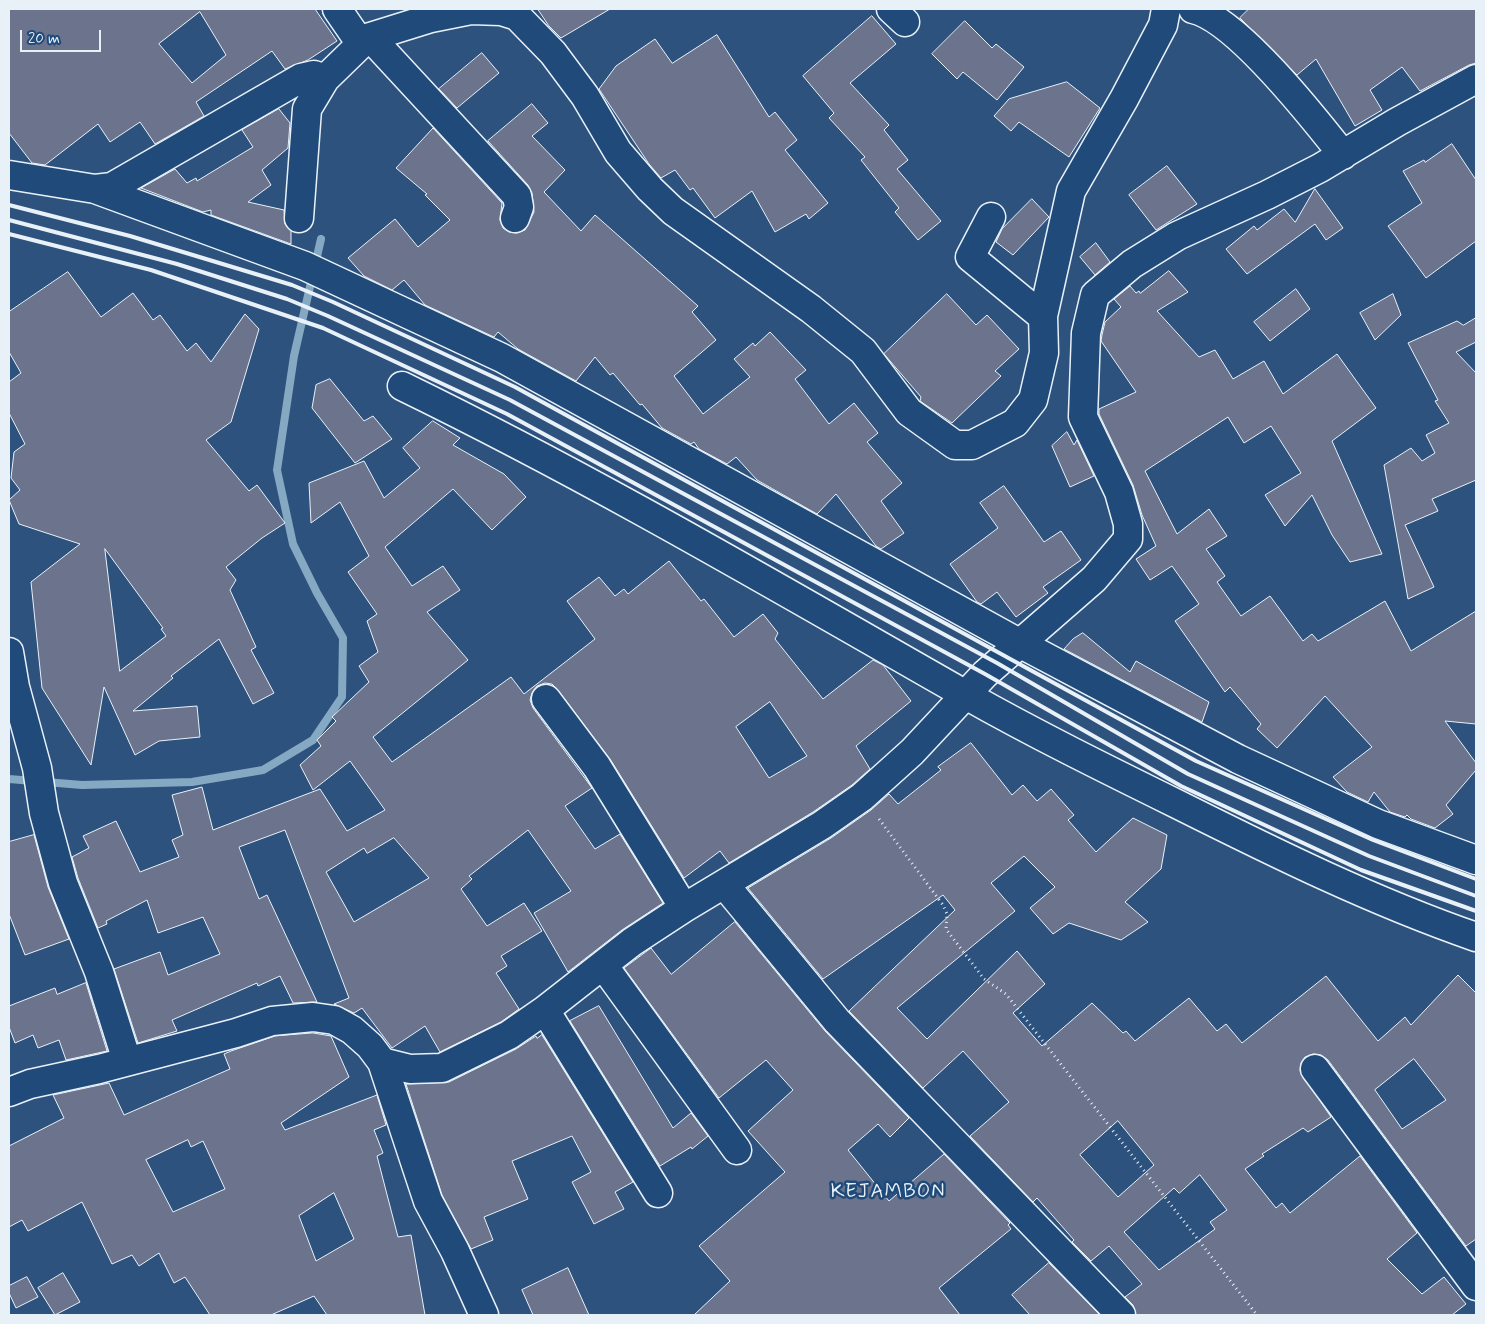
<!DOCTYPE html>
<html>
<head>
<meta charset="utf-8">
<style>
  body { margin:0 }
  #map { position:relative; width:1485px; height:1324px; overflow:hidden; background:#2e527e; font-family:Mynerve,sans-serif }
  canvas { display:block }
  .frame { position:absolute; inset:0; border:10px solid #e8f1f8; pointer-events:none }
  .scale { position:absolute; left:20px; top:30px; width:81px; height:22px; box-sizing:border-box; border:2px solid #e8f1f8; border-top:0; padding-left:6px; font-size:15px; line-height:18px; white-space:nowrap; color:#e8f1f8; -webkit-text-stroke:4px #1f4a7a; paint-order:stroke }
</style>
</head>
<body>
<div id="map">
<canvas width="1485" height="1324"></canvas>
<div class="frame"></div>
<div class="scale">20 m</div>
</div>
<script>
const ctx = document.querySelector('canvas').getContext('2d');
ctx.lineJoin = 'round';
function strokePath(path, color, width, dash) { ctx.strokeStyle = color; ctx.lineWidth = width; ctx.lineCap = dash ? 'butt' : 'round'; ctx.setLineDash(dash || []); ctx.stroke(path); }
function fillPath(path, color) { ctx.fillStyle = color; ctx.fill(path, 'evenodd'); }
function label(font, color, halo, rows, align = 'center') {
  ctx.font = font + ' Mynerve,sans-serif'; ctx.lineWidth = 5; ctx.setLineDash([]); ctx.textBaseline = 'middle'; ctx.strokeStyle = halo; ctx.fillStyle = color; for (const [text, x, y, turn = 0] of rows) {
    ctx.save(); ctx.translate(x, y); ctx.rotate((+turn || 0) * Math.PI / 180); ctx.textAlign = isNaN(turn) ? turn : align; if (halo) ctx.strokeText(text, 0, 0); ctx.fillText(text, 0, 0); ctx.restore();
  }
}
strokePath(new Path2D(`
  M9,779L82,785L192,782L263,770L313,740L342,697L343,638L317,593L293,544L277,470L294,356L321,239`), '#85a9c3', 8);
const building = new Path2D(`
  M9,9H315L337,41L308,60L285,69L272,51L196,102L204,116L155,144L140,122L110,142L98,124L45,165L32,163L9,133ZM200,12L226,55L192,83L159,44Z
  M538,9H610L561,38L549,26Z
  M1249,9H1476V63L1469,65L1420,91L1402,67L1370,90L1382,110L1355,126L1316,59L1297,75L1240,18Z
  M872,16L896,44L850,83L889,125L884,130L908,160L897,169L941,221L918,240L895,212L899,208L861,160L865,157L829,118L834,113L803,76Z
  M965,21L992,48L996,44L1024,67L997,100L963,72L957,79L932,54Z
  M717,35L769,117L775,112L797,140L785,150L828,203L809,219L806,214L775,232L752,191L715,218L693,188L690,190L675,170L661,178L649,164L599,89L616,66L655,39L672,63Z
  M482,53L499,73L457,108L439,89Z
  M1067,82L1100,108L1069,157L1019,122L1011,131L994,116L1009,99Z
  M532,104L548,123L532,136L565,170L544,192L581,231L595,215L698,306L692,312L716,340L674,376L703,414L750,377L734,359L753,343L755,346L770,332L806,370L795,379L829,424L854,403L878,433L867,442L902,483L881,501L904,533L881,549L876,546L836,494L817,514L757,480L736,457L727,464L699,449L694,442L691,444L662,428L642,404L640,405L613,373L610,375L595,357L576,381L518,349L498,332L494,337L425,305L404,280L392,290L364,276L348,258L395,219L418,247L450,220L425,195L427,194L396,168L433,128L502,203L500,220L503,228L509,232L517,233L525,230L534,212L532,193L528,185L488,141Z
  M279,109L290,123L288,148L262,170L271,185L248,202L284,210L285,224L291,231V244L211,215V210L203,212L141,188L175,169L187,183L196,178L197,181L253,147L242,130Z
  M1452,144L1476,180V241L1426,278L1388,226L1422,203L1403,171L1424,160L1425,162Z
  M1167,166L1197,204L1156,230L1129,195Z
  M1315,189L1343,228L1326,240L1315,224L1247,274L1226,249L1254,226L1257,230L1284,209L1295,222Z
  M1032,199L1049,217L1013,255L996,242L1002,229Z
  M1096,243L1110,262L1095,275L1080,257Z
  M1169,271L1188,292L1157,311L1199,357L1215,350L1233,379L1264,361L1283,394L1337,354L1376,408L1332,441L1382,554L1350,562L1332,535L1312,495L1285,526L1265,495L1301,473L1271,426L1244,443L1228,417L1145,471L1177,534L1209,509L1227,536L1206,549L1225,576L1217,582L1241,616L1270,596L1303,641L1312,634L1318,641L1385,601L1411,651L1476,611V724L1445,721L1476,763V770L1446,805L1453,814L1435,828L1411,819L1407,815L1405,817L1390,812L1374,792L1368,802L1347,792L1333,777L1372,747L1325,696L1277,748L1257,729L1261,724L1230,687L1225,692L1175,621L1199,604L1172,566L1150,580L1136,559L1156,546L1142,515L1133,485L1099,414V409L1136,392L1101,341L1102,335L1105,322L1121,307L1114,299L1130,286L1136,293L1139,291L1140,293Z
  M68,272L101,317L133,293L153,320L160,315L187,351L196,343L211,362L245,314L259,329L231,422L206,440L249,491L257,485L285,523L262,538L226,567L236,580L230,590L256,647L251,650L274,693L253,704L219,639L171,676L173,678L133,711L197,706L200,737L159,741L135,755L104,687L91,765L42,688L31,582L80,544L19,524L9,500L20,490L11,478L14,452L25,444L9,413V382L21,373L9,352V312ZM105,549L163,628L161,629L166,636L120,671Z
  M1296,289L1310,309L1270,341L1254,322Z
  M947,294L976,325L987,315L1019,349L995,371L1001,376L952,423L920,401L921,397L884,354Z
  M1393,294L1401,315L1375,340L1360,313Z
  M1476,318V342L1456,352L1476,373V480L1432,499L1438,511L1405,525L1434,587L1408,599L1384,465L1411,448L1422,461L1435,453L1426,435L1449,423L1435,401L1438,400L1408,343L1457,321L1463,325Z
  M330,379L364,421L373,416L392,439L355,463L312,408L316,385Z
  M433,421L460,438L453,445L504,474L526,497L492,530L453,489L385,547L412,586L443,566L460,590L427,612L468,660L373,737L392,762L511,677L524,694L595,639L567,601L599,577L615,596L624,589L628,594L669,561L701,601L704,599L734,637L763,614L778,633L775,639L823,699L873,660L883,665L911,701L856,746L870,769L852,785L813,812L729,863L720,851L684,878L610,759L558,690L552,684L545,683L537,686L532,693L530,700L533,708L592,788L565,806L595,849L620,834L663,903L622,930L568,972L534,913L571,891L528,830L469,876L472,879L461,889L487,926L524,903L542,931L501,956L507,966L496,973L519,1009L501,1022L440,1052L425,1026L392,1048L362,1008L354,1013L334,1004L349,998L285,830L239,847L259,899L267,895L317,1002L293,1003L280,976L258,986L257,983L172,1020L177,1031L138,1043L114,969L160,952L168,975L220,954L203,917L158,933L147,900L106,921L107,924L98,928L78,878L72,857L89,848L83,836L116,821L140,872L179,857L172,840L183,835L172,795L202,787L213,830L320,789L347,831L385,810L350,761L313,790L300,765L321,746L317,740L336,721L332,717L369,682L359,666L378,652L367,621L377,614L348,572L369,556L340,502L311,523L309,483L364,461L384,498L420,468L403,448ZM770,702L807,756L769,778L736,727ZM394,838L429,878L354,922L326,872L364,848L367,853Z
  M1067,432L1074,445L1077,440L1094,476L1070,487L1052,446Z
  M1004,486L1044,542L1061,531L1081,560L1043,587L1048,593L1016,617L997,592L981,604L977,602L950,564L998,528L980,503Z
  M1083,633L1130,672L1136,661L1209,702L1202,722L1064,649L1073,639Z
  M971,743L1012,795L1023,785L1037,801L1051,789L1074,815L1068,820L1096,852L1133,818L1167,835L1161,869L1125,902L1148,922L1121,940L1069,923L1053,934L1030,908L1055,887L1024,856L991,883L1015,911L897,1008L927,1039L1017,951L1045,984L1013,1013L1042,1046L1092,1003L1123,1033L1126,1031L1135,1041L1189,998L1217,1031L1226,1024L1242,1043L1326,976L1378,1041L1405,1017L1411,1025L1458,975L1476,993V1239L1466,1246L1328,1060L1321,1055L1313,1054L1305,1057L1301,1063L1300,1071L1331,1117L1308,1132L1303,1128L1262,1154L1264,1156L1245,1169L1276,1208L1282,1203L1290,1213L1360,1156L1417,1233L1387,1259L1422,1294L1444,1277L1466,1304L1452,1315H1136L1133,1305L1125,1297L1142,1284L1109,1246L1091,1261L1072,1242L1074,1240L1037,1198L1033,1202L970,1136L1009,1102L963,1051L923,1088L849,1011L955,910L943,895L823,979L748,888L831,838L871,810L889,794L898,804L941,770L938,767ZM1414,1059L1446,1100L1402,1129L1375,1090ZM1118,1121L1154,1165L1118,1197L1080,1155ZM1200,1175L1227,1210L1210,1222L1215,1229L1159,1270L1124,1232L1174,1188L1179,1193Z
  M34,835L48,887L69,939L25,955L9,914V842Z
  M735,922L825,1031L909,1118L890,1137L878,1124L848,1150L889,1201L944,1154L1010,1223L1008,1225L1011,1229L939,1288L960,1315H694L730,1281L699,1246L785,1172L748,1131L793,1090L766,1060L719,1098L624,968L651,948L671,974Z
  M86,983L107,1051L66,1060L59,1040L38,1048L33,1035L15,1043L9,1027V1006L55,988L57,994Z
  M599,1006L673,1128L691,1113L708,1136L692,1149L691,1147L660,1166L570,1021Z
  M313,1033L331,1036L349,1077L281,1123L285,1130L377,1095L386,1125L374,1130L383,1153L377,1156L398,1237L411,1235L425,1315H327L314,1296L271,1315H210L185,1277L174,1283L159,1253L139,1266L132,1255L112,1264L82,1202L28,1231L22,1220L9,1227V1146L64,1118L53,1095L109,1083L124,1115L230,1069L224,1054L231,1051L275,1036ZM188,1140L191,1147L203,1141L225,1189L173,1212L146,1160ZM334,1193L354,1239L316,1261L299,1216Z
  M542,1035L633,1182L615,1192L624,1209L594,1224L572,1182L591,1172L572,1136L512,1161L528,1199L484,1217L493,1240L471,1249L442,1195L406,1084L449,1082L516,1049L536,1036L537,1038Z
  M1049,1263L1100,1315H1030L1012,1295Z
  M568,1268L589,1315H533L522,1290Z
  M63,1273L80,1302L55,1315L38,1288Z
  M27,1277L38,1297L16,1308L9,1293V1286Z`);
fillPath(building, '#6b738d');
strokePath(building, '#e8f1f8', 1);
const minor = new Path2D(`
  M337,9L361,44
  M891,9L905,22
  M1193,9C1236,19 1314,118 1343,155
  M370,37L517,196L519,207L515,218
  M9,175L95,189L112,187L301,78L314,75L325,79
  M95,189L305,266L502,358L1021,644L1238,759L1378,824L1476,860
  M991,217L970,257L1043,317
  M299,218L307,109L325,79L361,44L370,37L431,18L471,10L501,11L517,16L553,53L585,96L618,152L650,189L673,211L811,309L863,351L909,412L955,445H972L1015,423L1033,400L1044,353L1043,316L1071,191L1124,99L1163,25L1166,9
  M402,386C595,480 780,589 966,695C1035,734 1106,769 1177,804C1275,853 1372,901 1476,937
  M9,652L15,687L37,768L44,813L63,883L99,972L127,1061
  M546,699L597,767L684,908
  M724,884L837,1021L1121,1315
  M603,965L737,1150
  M545,1010L658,1193
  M382,1062L410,1069L442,1068L509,1035L545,1010L632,942L684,908L822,825L862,797L912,752L985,674L1094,579L1128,539V524L1119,492L1083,417L1086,333L1095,295L1132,264L1177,236L1267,195L1320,168L1397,122L1476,79
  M1315,1069L1476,1286
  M9,1092L30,1084L99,1069L236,1033L272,1021L313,1017L334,1020L352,1030L370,1046L382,1062L428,1201L455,1251L484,1315`);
strokePath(minor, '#e8f1f8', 31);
strokePath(new Path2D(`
  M879,819L943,905L947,914L946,929L984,979L1006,994L1257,1315`), '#e8f1f8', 3, [1, 4]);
strokePath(minor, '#1f4a7a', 28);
strokePath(new Path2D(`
  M9,205L130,236L292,285L333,302L515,387L1196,761L1373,840L1476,879
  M9,220L177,264L287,299L328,316L510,400L997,663L1188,774L1369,856L1476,896
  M9,234L151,270L323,328L507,414L985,674L1181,786L1361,870L1476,911`), '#e8f1f8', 4);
ctx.letterSpacing = '1px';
label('20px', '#e8f1f8', '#1f4a7a', [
  ["KEJAMBON",888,1193]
]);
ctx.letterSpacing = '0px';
</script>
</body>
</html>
